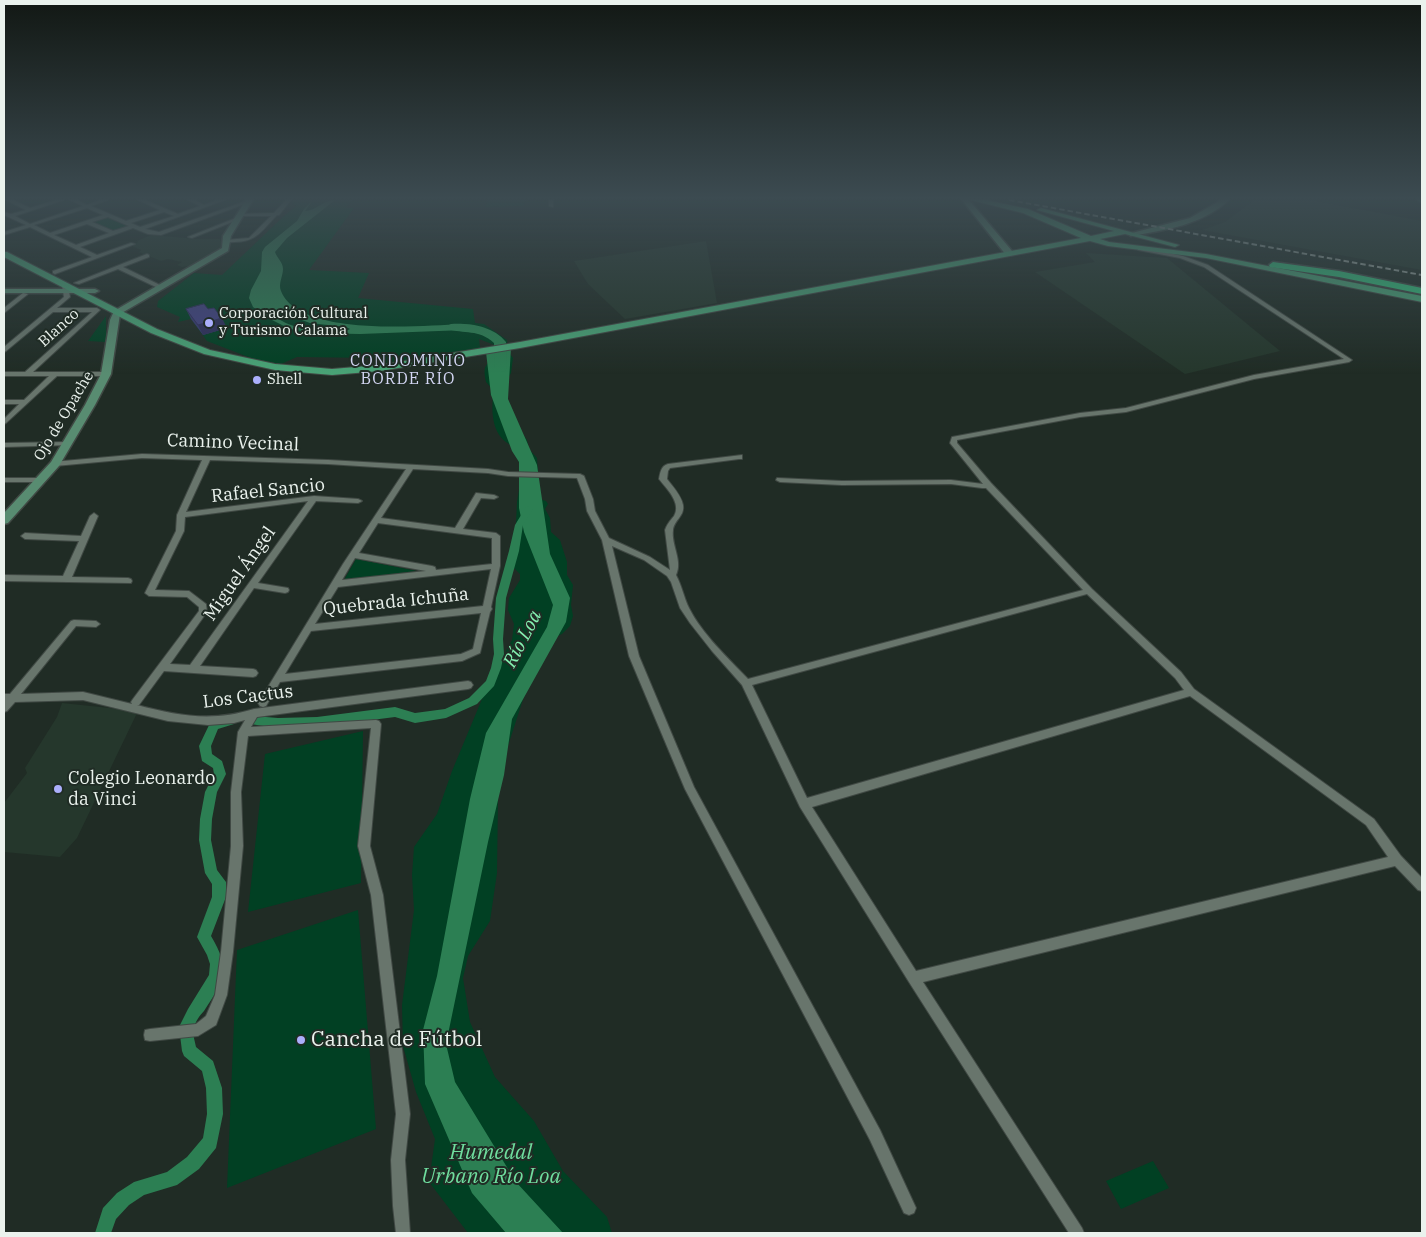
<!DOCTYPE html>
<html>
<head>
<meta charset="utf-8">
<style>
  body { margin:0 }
  #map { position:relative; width:1426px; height:1237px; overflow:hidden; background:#202c25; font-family:"IBM Plex Serif",serif }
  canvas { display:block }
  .frame { position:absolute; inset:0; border:5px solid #eaf2ed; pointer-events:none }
</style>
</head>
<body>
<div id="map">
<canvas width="1426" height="1237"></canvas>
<div class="frame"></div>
</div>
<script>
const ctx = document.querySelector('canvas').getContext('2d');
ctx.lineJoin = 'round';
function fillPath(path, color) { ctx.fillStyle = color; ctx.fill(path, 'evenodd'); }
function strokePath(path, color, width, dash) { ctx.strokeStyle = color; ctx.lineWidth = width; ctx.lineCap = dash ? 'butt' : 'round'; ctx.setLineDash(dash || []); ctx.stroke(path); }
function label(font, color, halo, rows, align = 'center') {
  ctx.font = font + ' "IBM Plex Serif",serif'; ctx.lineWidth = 4; ctx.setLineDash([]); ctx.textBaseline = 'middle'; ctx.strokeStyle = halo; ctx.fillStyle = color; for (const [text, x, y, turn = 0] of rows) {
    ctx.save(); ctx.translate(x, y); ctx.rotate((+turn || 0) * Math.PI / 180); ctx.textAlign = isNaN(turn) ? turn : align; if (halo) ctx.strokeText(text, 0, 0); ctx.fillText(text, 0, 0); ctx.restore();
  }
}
fillPath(new Path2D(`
  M1254,200H1311L1422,221V270L1202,230L1225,222Z
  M151,235L197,239H220L223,246L189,266L182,267L177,265L182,262L168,259L161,261L139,252L141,250L132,246L138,242L137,241Z
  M706,241L717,303L625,319L588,284L574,261Z
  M1086,253L1167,258L1280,351L1185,374L1035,272L1095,262Z
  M62,703L138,711L77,838L60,857L4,852V803L27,773L25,768L57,717Z`), '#25372c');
fillPath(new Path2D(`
  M292,200H353L346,208H354L309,270L369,273L358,298L473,309L475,323L484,324L507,340L508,351L513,358L511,373L502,389L516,425L527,440L529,449L537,458L540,499L546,501L548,504L545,509L550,518L551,532L560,540L567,562V575L573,585L571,605L573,616L570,626L562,634L553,638L529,681L505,755L498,797L497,873L490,921L468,956L463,978L470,1022L495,1077L534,1121L563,1171L607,1217L612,1233H468L429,1182L435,1139L416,1092L403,1046L402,1005L414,910L412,875L414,847L437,814L452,771L487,687L512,640L514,624L508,610L509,598L520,580V574L514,568L517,502L522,471L513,446C493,438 491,415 493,397L490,394L494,391L486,382C483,367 484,364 498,357L497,346L479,339L480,348L477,351L389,365L380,363L377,358L297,357L281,364L256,360L207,341L191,319L178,322L180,317L157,307L158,301L194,273L222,275L284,216L296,206L291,202Z
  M488,200H526L523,206L485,207Z
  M106,217L130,226L113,232L90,222Z
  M106,316V342L88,341Z
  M356,559L417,571L344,580Z
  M363,731L361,883L248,912L265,754Z
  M358,910L376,1129L227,1188L237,950Z
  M1153,1161L1169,1188L1121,1209L1106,1181Z`), '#014023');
fillPath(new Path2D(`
  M313,200L305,211C316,211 323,200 335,200L287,238L275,252C277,258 283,262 283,269C283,276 278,284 281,291C299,337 420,326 461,324L472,325L474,328L465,330L360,334L313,333L290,329L268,318L253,307L249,298L251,290L261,271L262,252L265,247L297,221L304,209ZM281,314L288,315L310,323L346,327L350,329C337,337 287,329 277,317V315Z
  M511,348L508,399L537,465L550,554L570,598L566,622L512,719L504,775L488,842L446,1044L455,1082L516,1182L563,1233H506L472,1193L425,1084L423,1030L437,976L470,799L486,733L547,627L553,605L524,532L519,508V462L512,451L491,395L486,352Z`), '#2c7f53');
fillPath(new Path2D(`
  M529,506L533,509L523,525L519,551L506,598L503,639L504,654L501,668L494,686L477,704L446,718L415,723L395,717L317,727L278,728L250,724L248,721L250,718L254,716L278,718L317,717L395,707L415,713L445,709L469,698L486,681L491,668L494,654L493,639L496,598L509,551L515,525L526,507Z
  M230,716L234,718L236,721L234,724L218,729L211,746L212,754L222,761L226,774L217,792L212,819L211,840L217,870L226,882V897L211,936C231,969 224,981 204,1011C200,1015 195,1022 194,1028C192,1033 195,1041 196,1047L213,1061L222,1088L223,1114L216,1148L199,1169L177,1185L144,1195L129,1205L116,1219L111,1233H95L103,1208L117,1193L134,1182L167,1172L187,1157L203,1138L207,1114L206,1088L202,1071L184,1056L182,1051L179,1027L188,1009L209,975L210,964L207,955L197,937L212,897V884L205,873L199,840L200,819L205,792L214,774L213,768L202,761L199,746L210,723Z`), '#2c7f53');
fillPath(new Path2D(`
  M451,324C470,323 493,326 506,342L507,368L505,371L501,372L495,368L494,343C479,329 464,334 447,329L445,327Z`), '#2c7f53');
const street = new Path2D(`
  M6,200H13L30,208L56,200H64L15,216L30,224L83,206L70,200H77L87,205L100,200H108L91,206L126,221L160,210L138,200H145L178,214L200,206L188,200H195L204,205L217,200H225L145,229L159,232L246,201L250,202L161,235L148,234L133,228L80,247L97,255L131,243L135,244L55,274L53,273V271L92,257L30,227L4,235V232L26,225L4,215V212L11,214L26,210ZM87,208L103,215L50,233L34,225ZM164,212L174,216L140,227L131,223ZM108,217L129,226L113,231L92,222ZM87,224L109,233L76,245L54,235Z
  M286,200H291L279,215H277C262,230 257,242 234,242C230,242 226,243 223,241L225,240L249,238L271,216H238V214L274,213Z
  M549,200H553V207L549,206Z
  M236,218L240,219L192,238L188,237Z
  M1140,247L1183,256L1208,265L1352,360L1349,362L1254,379L1126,412L1080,417L957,440V443L991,483L1092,589L1181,672L1194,689L1374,819L1401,856L1422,878V891L1418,890L1395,866L923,982L1082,1228L1084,1233H1069L909,982L800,807L742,685L712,651L690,623L680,608L671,582L667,576L644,560L612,546L639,656L694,787L880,1130L916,1208L914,1213L909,1215L904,1213L870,1140L685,789L629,656L602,540L587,511L585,499L577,478L508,476L488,473L413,469L381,518L455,528L476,493L494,495L498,497L494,499L481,498L463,529L496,533L500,536V566L491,607L492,609L490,612L480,653L462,661L280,682L266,706L263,707L260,706L258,703L260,700L343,564L406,469L328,464L210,460L186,512L314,496L358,499L362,501L358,503L316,501L258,583L288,588L289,590L288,592L285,593L254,588L200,666L253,669L256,670L258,673L256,676L253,677L164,671L139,705H137C179,716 212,722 254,709L468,681L471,682L473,685L471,688L468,689L257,717L251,727L376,720L379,721L381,724L370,846L383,895L410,1114L405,1160L410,1233H396L393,1206L391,1160L396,1114L371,895L358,846L371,728L248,736L241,792L243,846L233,952L227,995L216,1025L198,1036L150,1041L145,1040L144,1035L145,1030L150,1029L196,1024L206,1016L215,995L221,952L231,846V792L238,732L245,720L234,723L208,725L168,721L83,700L15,702L7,711L4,712V694H10L71,621L74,620L96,621L100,624L96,627L76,626L21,694L83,692L132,704L131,702L133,699L199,611V607L187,597L149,596L145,593L176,531L177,515L202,460L142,458L55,466L51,464L52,462L142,454L328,460L488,469L508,472L580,474L584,476L593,499L595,511L609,538L650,557L670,570L665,530C667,524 670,521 674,516C682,503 666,488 659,479C660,473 661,466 668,464L742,455V459H739L670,468L668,471L667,479C673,487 681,495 683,505C685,516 674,520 673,530C671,545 683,561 676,575C682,586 684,598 689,608C702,634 728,658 748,679L1083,590L986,488H982L951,484L842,485L780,482L776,480L777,478L842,481L951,480L983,484L950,443L952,437L1080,413L1126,408L1254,375L1344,359L1204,267L1180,258L1138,250V248ZM308,501L190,665L170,664L207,612L206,604L189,591L155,590L184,531L185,517ZM378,523L492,538V564L436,570L435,567L432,566L359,553ZM355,558L426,571L342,580ZM491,569L483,606L315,624L338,587ZM1087,594L1175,678L1184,690L807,798L752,685ZM481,613L473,649L461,654L285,674L311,631ZM1190,696L1366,825L1388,857L916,971L812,807Z
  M147,254L149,255V257L123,267L162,286V288H158L118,269L79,284L74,283Z
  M65,284L68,286L70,297L57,308H97L100,310L33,372H106L109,374L106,376H57L6,423L4,424V419L19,404H4V400H24L49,376H4V372H25L92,312H53L6,351L4,352V347L64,297L62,286Z
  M23,293L28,294L4,313V308Z
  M68,442L70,443V445L4,447V443Z
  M4,478H42L46,480L42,482H4Z
  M94,513L98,516L72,577L128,578L131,579L132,581L131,583L4,581V575L63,576L79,541L25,539L21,536L25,533L81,536L90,516Z`);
const secondary = new Path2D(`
  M246,200H253L231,236L228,251L120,314L111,374L95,405L59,466L8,523L4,524V513L51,462L85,405L101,374L110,320L114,311L222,248L223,236Z
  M962,200H969L1012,251V255H1006Z
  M1221,200H1229C1202,225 1166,230 1131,236L1128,234L1190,218Z
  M4,289H95L99,291L95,293H4Z`);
const primary = new Path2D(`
  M971,200H986L1028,209L1091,236L1114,231L1037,210L1041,208L1179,245L1175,247L1125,234L1100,239L1109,242L1206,254L1422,296V302L1206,258L1108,246L1090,241L520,348L380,371L332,375L275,370L204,354L151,333L4,257V252H7L157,329L210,350L275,364L332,369L380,365L520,342L1081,238L1023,213Z`);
const highway = new Path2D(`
  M1417,200H1422V203Z
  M1273,262L1339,271L1422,288V294L1339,277L1270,267L1269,265Z`);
strokePath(street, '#404944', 2);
strokePath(secondary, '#404944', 3);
strokePath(primary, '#404944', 2);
strokePath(highway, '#404944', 3);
fillPath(street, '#68756c');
fillPath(secondary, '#588c71');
fillPath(primary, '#49a376');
fillPath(highway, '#34c27c');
strokePath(new Path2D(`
  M1009,200L1422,275`), '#97a19b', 2, [5.5, 3]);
fillPath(new Path2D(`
  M186,309H208L227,328L203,335L191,319Z`), '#393971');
fillPath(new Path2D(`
  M222,318L227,328L203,335L198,325Z`), '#2e2e5c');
const building = new Path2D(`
  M204,304L208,309L214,308L222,318L198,325L186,309Z`);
fillPath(building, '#424283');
strokePath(building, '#2e2e5c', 1);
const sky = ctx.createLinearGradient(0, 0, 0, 374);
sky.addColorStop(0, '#121814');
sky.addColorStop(0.53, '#3c4b51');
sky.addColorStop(1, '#3c4b5100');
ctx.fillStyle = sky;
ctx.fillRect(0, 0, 1426, 374);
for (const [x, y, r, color] of [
  [209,323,5,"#abaffb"],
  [257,380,5,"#abaffb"],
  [58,789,5,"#abaffb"],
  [301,1040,5,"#abaffb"]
]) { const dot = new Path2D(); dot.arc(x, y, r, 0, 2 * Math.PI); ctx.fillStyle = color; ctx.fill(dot); strokePath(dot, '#202c25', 2); }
label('15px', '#eaf2ed', '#202c25', [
  ["Corporación Cultural",219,314],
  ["y Turismo Calama",219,331],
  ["Shell",267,380]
], 'left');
label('15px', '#eaf2ed', '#202c25', [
  ["Blanco",59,328,-42],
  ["Ojo de Opache",64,416,-59]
]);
ctx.letterSpacing = '1px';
label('16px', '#d3d6f3', '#202c25', [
  ["CONDOMINIO",408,361],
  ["BORDE RÍO",408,379]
]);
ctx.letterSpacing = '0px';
label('18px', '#eaf2ed', '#202c25', [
  ["Camino Vecinal",233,443,2],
  ["Rafael Sancio",268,491,-6],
  ["Miguel Ángel",240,574,-55],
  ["Quebrada Ichuña",396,602,-6],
  ["Los Cactus",248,697,-7]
]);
label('18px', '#eaf2ed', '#202c25', [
  ["Colegio Leonardo",68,779],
  ["da Vinci",68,800]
], 'left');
label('italic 19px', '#84f2b2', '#202c25', [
  ["Río Loa",523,639,-63]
]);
label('21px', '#eaf2ed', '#202c25', [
  ["Cancha de Fútbol",311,1040]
], 'left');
label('italic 21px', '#6fdd9e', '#202c25', [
  ["Humedal",491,1153],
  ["Urbano Río Loa",491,1177]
]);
</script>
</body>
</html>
